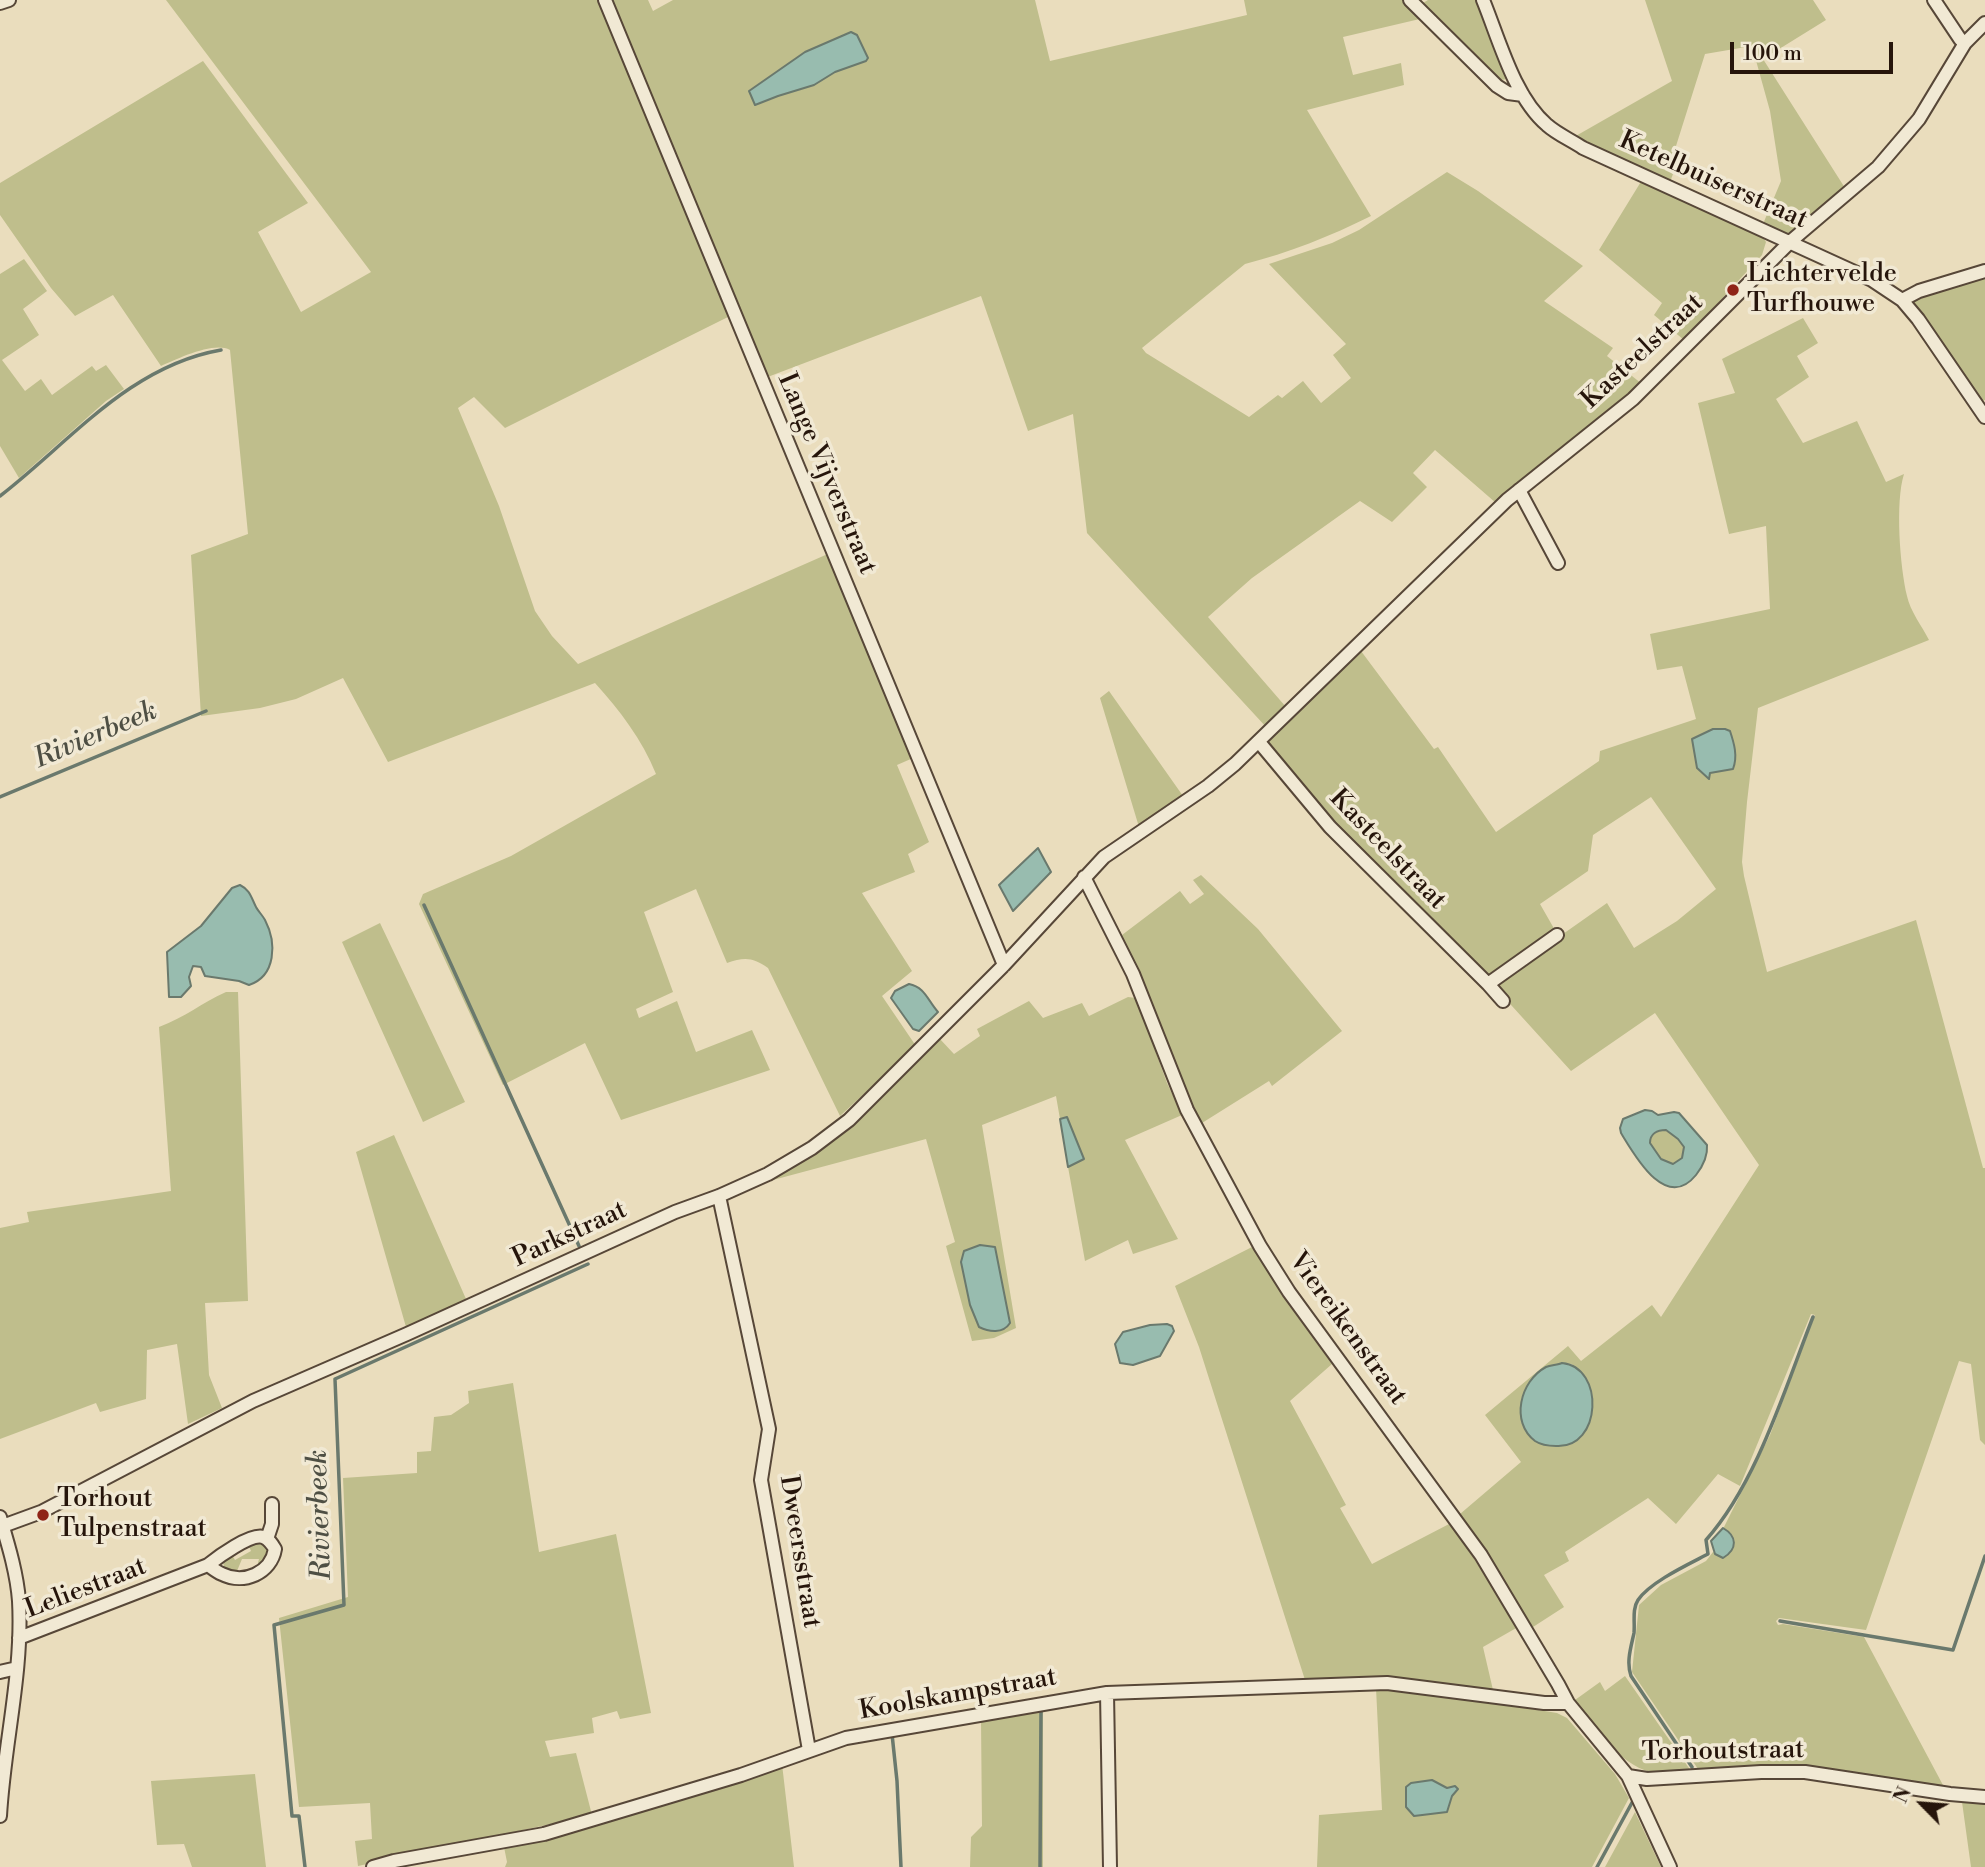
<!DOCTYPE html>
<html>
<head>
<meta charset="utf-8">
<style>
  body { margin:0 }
  #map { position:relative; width:1985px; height:1867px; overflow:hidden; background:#eaddbd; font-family:"Libre Bodoni",serif }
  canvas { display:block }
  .north { position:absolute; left:1887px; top:1769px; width:70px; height:70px; -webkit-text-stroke:5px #f1e9d4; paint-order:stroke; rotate:295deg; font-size:19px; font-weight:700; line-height:28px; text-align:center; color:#26150b }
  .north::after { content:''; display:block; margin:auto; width:24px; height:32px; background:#26150b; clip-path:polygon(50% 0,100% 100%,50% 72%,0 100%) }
  .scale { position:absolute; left:1730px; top:42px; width:163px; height:32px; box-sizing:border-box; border:4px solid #26150b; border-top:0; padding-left:9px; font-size:21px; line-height:24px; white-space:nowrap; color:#26150b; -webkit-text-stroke:5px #f1e9d4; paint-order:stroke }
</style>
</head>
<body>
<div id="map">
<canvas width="1985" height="1867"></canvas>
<div class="north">N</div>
<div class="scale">100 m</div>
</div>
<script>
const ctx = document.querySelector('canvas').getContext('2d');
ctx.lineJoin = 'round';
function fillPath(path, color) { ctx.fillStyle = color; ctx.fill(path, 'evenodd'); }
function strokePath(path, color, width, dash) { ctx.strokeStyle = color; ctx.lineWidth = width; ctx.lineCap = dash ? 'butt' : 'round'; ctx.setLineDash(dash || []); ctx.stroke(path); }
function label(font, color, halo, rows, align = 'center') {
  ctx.font = font + ' "Libre Bodoni",serif'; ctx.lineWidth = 7; ctx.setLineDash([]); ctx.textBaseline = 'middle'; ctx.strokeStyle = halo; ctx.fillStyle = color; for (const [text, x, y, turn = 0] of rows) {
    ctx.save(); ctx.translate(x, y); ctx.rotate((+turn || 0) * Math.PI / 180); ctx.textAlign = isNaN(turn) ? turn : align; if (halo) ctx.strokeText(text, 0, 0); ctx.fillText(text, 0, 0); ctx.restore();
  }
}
fillPath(new Path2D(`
  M166,0H600L732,315L505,428L474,397L458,408L499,506L535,611L552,636L578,664L830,553L913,758L897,765L929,842L908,854L915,872L862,893L912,971L882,996L916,1046L840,1116L768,968C753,957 744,957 727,963L696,889L644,912L673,992L636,1009L639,1018L677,1001L696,1052L752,1030L770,1070L621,1120L585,1043L503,1085L419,904L423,894L511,856L656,774C642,739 620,711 595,683L388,762L343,678L296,699L260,708L201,716L191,555L248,534L230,350C214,341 177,359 161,366L113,295L75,316L51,288L0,215V183L203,61L308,203L258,232L301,312L371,272Z
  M610,0H648L653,11L673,0H1035L1050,61L1247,15L1244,0H1405L1424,18L1343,37L1353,75L1401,63L1404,85L1307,110L1371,216C1331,236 1288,253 1245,264L1142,348L1146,353L1249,417L1278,395L1282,398L1303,381L1321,403L1351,378L1333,355L1346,344L1269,264L1332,243L1359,230L1447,172L1478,191L1583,266L1544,301L1613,348L1607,356L1642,384L1496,503L1435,450L1413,473L1427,487L1392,522L1360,501L1252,578L1208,617L1286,707L1267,728L1087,533L1073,414L1028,431L981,296L765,378Z
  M1428,0H1478L1507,79L1501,80L1494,76L1423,3Z
  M1645,0H1813L1826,20L1763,59L1845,188L1790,237L1763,224L1781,181L1770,111L1752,46L1705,54L1676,146L1683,166H1676L1670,182L1574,137L1672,81Z
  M1642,180L1762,236L1766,242L1762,255L1684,340L1654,315L1662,303L1599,250Z
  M24,259L47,291L23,309L39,335L2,360L25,391L41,379L52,395L92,366L96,371L106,365L124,389L106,401L19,478L0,446V274Z
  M1985,276V400L1982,401L1913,302L1919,296Z
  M1803,318L1818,343L1797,356L1809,377L1776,399L1803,443L1857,421L1886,482L1904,474C1895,502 1900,567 1907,596C1910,611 1922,626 1929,640L1758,708L1747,802L1742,862L1744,876L1767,972L1916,920L1983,1168H1985V1445L1980,1440L1971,1364L1959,1361L1866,1630L1779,1618L1776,1621L1778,1625L1783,1624L1864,1637L1944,1787L1805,1767L1761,1765L1698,1769L1632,1672L1639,1605L1661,1585L1706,1561L1713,1552L1720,1554L1723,1529L1770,1435L1815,1315L1811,1314L1740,1486L1718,1474L1676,1524L1648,1498L1565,1552L1569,1561L1544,1575L1564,1607L1533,1627L1460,1514L1521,1462L1485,1415L1568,1346L1581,1361L1652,1305L1661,1317L1759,1165L1655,1013L1571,1071L1492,984L1607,903L1634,948L1677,921L1716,889L1651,797L1593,835L1588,871L1540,904L1556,932L1491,978L1337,830L1269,747L1268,741L1272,736L1361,651L1434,749L1438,747L1496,832L1599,761L1600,751L1696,719L1682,666L1657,670L1650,634L1770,609L1766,526L1729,534L1698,403L1735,393L1722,359ZM1693,739L1733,769L1709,773L1697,768ZM1562,1363L1572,1364L1583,1375L1536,1442L1526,1431L1521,1421L1547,1367Z
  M1109,691L1183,796L1139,827L1100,698Z
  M1201,875L1258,929L1342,1031L1272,1086L1269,1081L1202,1123C1185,1089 1166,1054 1154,1017C1145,989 1135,962 1122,935L1180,891L1190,904L1204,894L1193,880Z
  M380,923L465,1102L423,1122L342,942Z
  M226,992H238L248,1301L205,1303L209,1375L222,1408L188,1424L177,1344L147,1350L146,1399L100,1412L96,1403L0,1439V1228L29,1222L27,1212L171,1191L159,1027C186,1017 201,1003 226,992Z
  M1128,997L1136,998L1167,1083L1182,1115L1125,1140L1178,1239L1133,1254L1128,1240L1085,1261L1068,1167L1084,1159L1066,1117L1060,1119L1056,1096L982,1125L1016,1328L994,1338L972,1341L946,1246L955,1242L926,1139L773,1180L820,1149L862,1116L939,1038L954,1054L980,1036L977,1029L1029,1001L1043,1018L1082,1003L1089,1016ZM971,1249L1007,1328L993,1331L976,1321L964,1279L965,1251Z
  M1666,1130L1678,1139L1684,1147L1682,1158L1673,1164L1661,1159L1650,1143C1650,1134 1657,1130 1666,1130Z
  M394,1135L466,1299L406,1327L356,1152Z
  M1252,1247L1257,1249L1286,1301L1332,1364L1290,1401L1346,1505L1340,1508L1372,1564L1451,1523L1518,1627L1483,1647L1493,1690L1355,1678L1305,1680L1199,1347L1175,1286Z
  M513,1383L539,1552L616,1534L651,1713L620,1719L617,1711L592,1718L594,1733L545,1741L550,1757L576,1753L592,1815L358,1866L355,1841L372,1839L370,1803L299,1807L279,1618L348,1597L343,1478L417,1473V1452L431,1451L434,1417L451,1415L469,1403L468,1391Z
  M254,1541L267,1543L270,1554L256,1570L259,1559H242L237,1571L224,1567L223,1561L231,1553L235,1560L251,1551L248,1544Z
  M1625,1676L1691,1771C1679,1772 1663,1775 1651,1772C1617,1764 1596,1726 1575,1700L1600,1682L1605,1691Z
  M1376,1688L1459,1697L1557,1713L1567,1718L1615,1774L1629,1798L1592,1867H1317L1319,1815L1382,1810Z
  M1043,1707V1867H970L971,1837L982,1826L981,1719Z
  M782,1764L794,1867H505L507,1862L504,1847L648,1810L716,1789Z
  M255,1774L266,1867H192L184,1844L157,1845L151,1781Z
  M1962,1802H1985V1867H1971Z
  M1635,1812L1661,1867H1605Z`), '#bfbe8c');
const water = new Path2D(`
  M851,32L857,35L868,58L866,61L835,72L814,85L778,96L755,105L749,91L805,52Z
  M1713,729H1725L1730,731C1734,743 1738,756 1733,769L1710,773L1709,779L1697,768L1692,739Z
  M1038,848L1051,872L1013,911L999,885Z
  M240,885C250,890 251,897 256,907C258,911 263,916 265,920C277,943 276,976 249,985L239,981L205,976L201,967L193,966L189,977L191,986L181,997H169L167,952L201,926L232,888Z
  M909,984C925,987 928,1001 938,1012L919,1031L913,1029L891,998L895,991Z
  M1645,1110L1652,1111L1658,1115L1674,1112L1679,1113L1707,1145C1708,1157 1703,1166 1696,1175C1666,1212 1635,1156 1621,1133L1620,1128L1623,1119ZM1666,1130L1678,1139L1684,1147L1682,1158L1673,1164L1661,1159L1650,1143C1650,1134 1657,1130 1666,1130Z
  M1067,1117L1084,1159L1068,1167L1060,1119Z
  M980,1245L995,1247L1010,1323C1003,1334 989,1332 979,1327L970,1305L961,1262L964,1251Z
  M1167,1324L1172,1326L1174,1331L1160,1356L1133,1365L1120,1363L1115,1344L1123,1332L1150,1325Z
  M1562,1363C1605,1367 1602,1449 1556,1446C1549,1446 1541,1445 1535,1441C1510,1422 1520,1381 1546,1367C1551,1365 1558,1365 1562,1363Z
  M1723,1528C1737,1536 1738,1549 1723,1558L1715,1554L1711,1541Z
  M1432,1780L1447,1788L1455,1786L1458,1789L1452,1796L1447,1812L1414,1816L1406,1807V1787L1411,1783Z`);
fillPath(water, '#98bcaf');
strokePath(water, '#6a796d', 2);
strokePath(new Path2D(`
  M0,496C70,442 129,366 221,350
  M0,797L206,711
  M424,905L579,1246
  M1780,1621L1953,1650L1985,1556
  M1037,1710L1041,1709L1040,1867
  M892,1734L897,1781L901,1867
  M1692,1767L1631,1676C1626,1662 1631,1647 1634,1633C1635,1622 1632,1609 1638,1600C1650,1582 1689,1564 1708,1554L1706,1540C1757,1483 1785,1388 1813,1317
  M305,1867L299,1816H292L274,1625L344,1605L335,1379L588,1264
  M1597,1867L1634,1799`), '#6a796d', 3.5);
const minor = new Path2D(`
  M605,0L1004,965
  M1410,0L1497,86L1508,93L1523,95
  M1483,0C1499,39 1514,97 1547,125C1557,134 1571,140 1583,148L1872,280L1902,300L1918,319L1985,417
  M1934,0L1960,39L1965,43
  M0,3L9,0
  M1902,300L1919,291L1985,271
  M1519,490L1558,563
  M1259,742L1330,827L1488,984L1503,1001
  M1084,877L1133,974L1187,1110L1260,1246L1289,1292L1481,1555L1558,1684L1568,1703L1628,1776L1670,1867
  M1488,984L1557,935
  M719,1196L769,1429L761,1480L809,1750
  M0,1517C8,1544 17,1573 19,1601C23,1673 4,1744 0,1816
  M0,1527L41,1512L253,1401L407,1334L675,1212L719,1196L768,1174L812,1148L849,1120L1004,965L1104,857L1208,786L1235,764L1507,500L1633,399L1791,241L1878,167L1919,119L1965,43L1985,23
  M267,1539L272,1524V1504
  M19,1638L208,1565C218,1557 251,1533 263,1537C269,1539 272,1544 275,1549C271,1573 244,1585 222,1574C217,1572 212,1568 208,1565
  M0,1672L17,1668
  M1107,1693L1110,1867
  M1628,1776L1647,1779L1761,1772H1805L1950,1794L1985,1797
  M373,1867L394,1861L544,1834L741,1775L846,1738L1107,1693L1387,1683L1544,1703H1568`);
strokePath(minor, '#574738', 16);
strokePath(minor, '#f1e9d4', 12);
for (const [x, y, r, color] of [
  [1733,290,7,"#8f2418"],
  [43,1515,7,"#8f2418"]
]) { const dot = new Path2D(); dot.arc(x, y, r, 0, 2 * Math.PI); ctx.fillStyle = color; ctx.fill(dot); strokePath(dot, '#f1e9d4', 2.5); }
label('26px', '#26150b', '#f1e9d4', [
  ["Ketelbuiserstraat",1713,181,24],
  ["Kasteelstraat",1643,352,-43],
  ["Lange Vijverstraat",826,474,67],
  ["Kasteelstraat",1387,850,46],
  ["Parkstraat",570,1235,-25],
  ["Viereikenstraat",1347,1329,54],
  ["Dweersstraat",799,1552,81],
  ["Leliestraat",86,1589,-21],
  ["Koolskampstraat",958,1695,-10],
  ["Torhoutstraat",1723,1752,-1]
]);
label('26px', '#26150b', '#f1e9d4', [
  ["Lichtervelde",1747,275],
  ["Turfhouwe",1747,305],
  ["Torhout",57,1500],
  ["Tulpenstraat",57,1530]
], 'left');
label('italic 28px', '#4e4f44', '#f1e9d4', [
  ["Rivierbeek",96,736,-23],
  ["Rivierbeek",321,1515,-92]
]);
</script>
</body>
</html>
